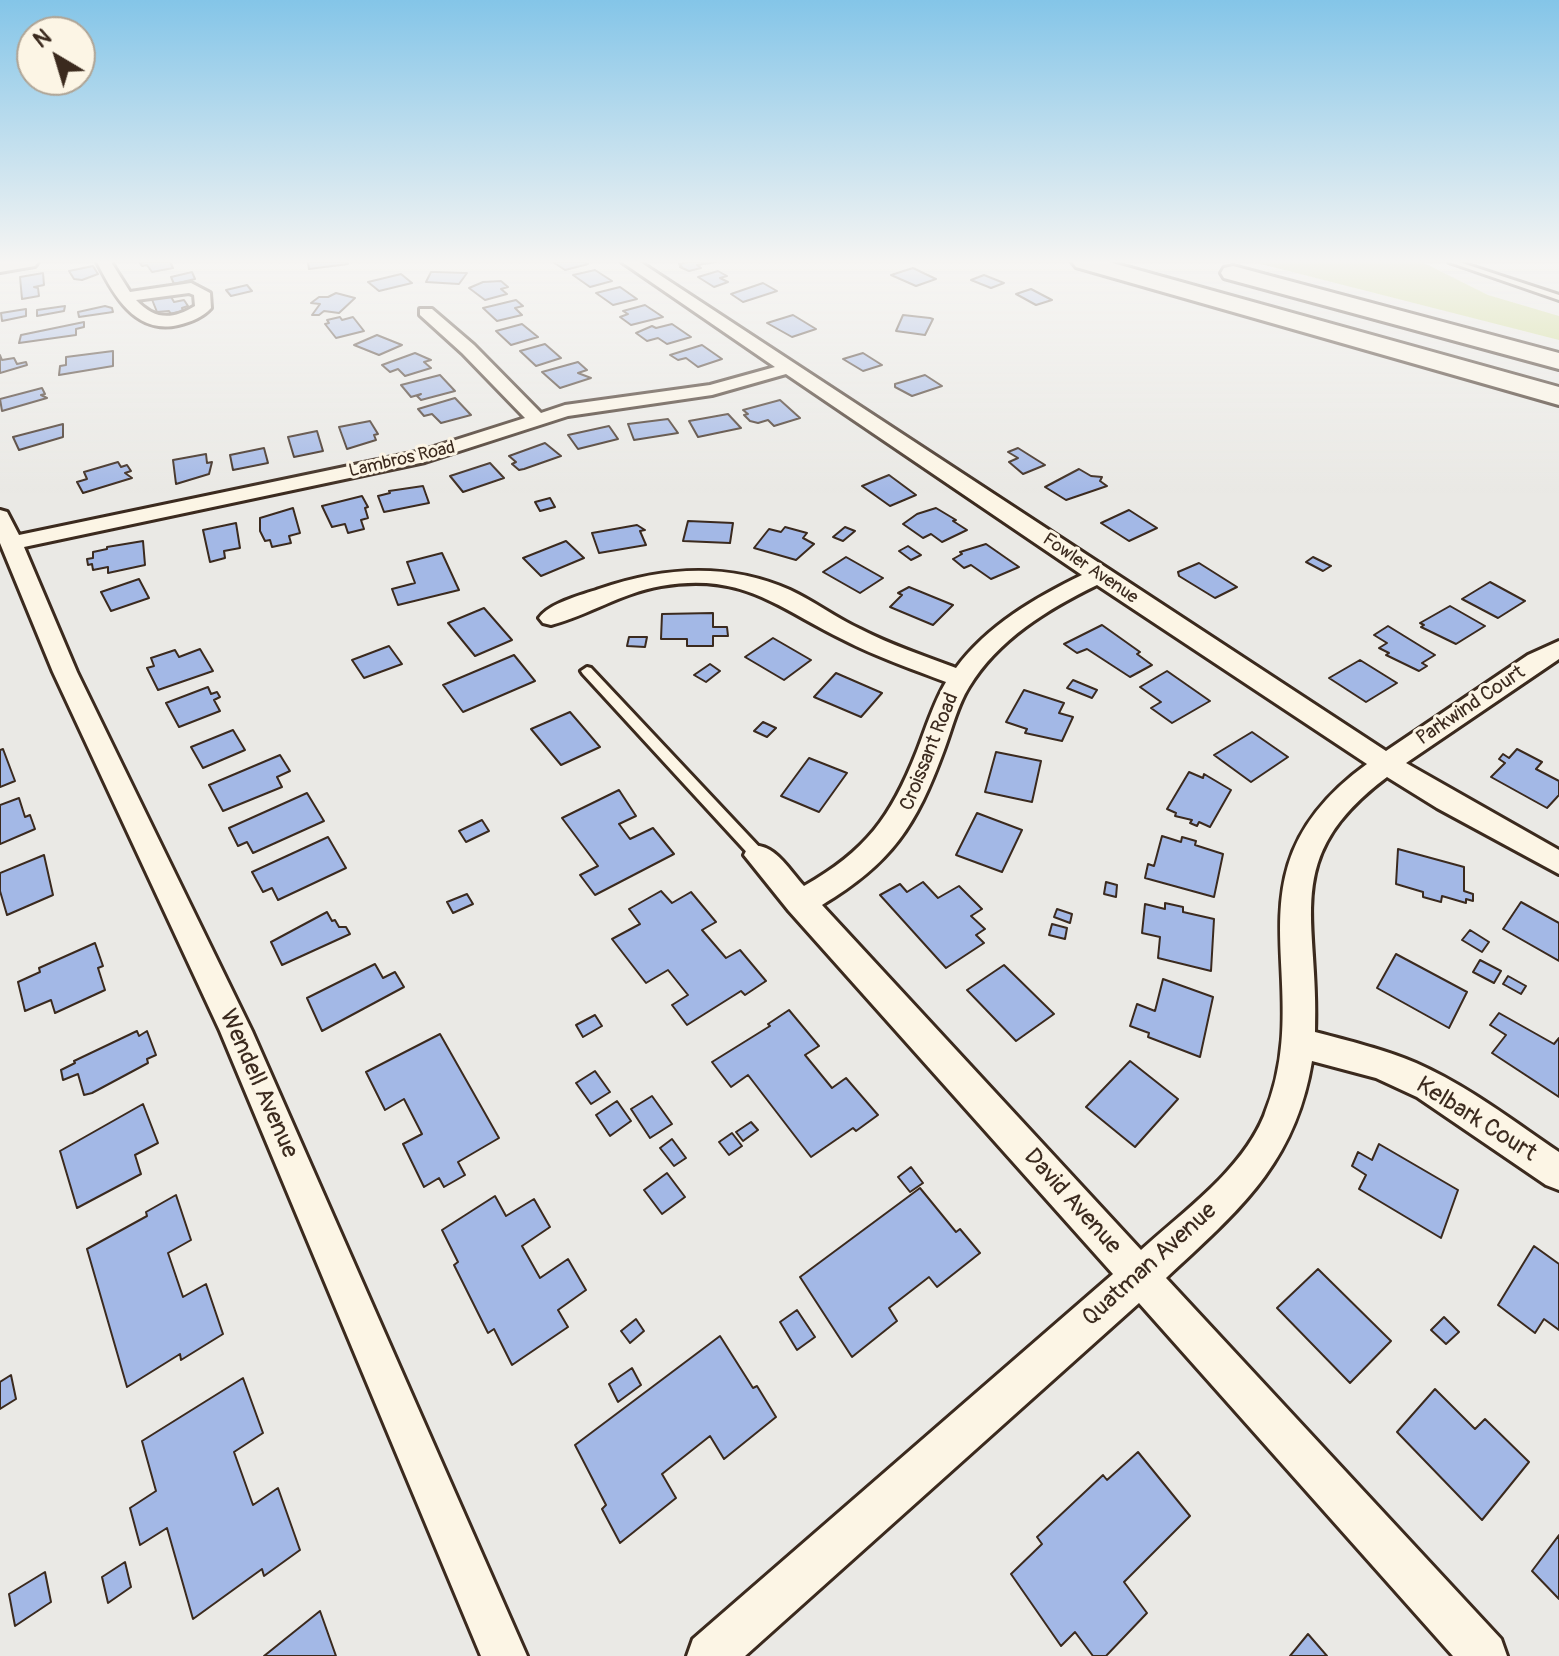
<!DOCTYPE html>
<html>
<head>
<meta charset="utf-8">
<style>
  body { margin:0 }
  #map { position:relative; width:1559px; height:1656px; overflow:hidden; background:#eae9e5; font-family:Pangolin,sans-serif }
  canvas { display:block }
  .north { position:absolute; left:16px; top:16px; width:80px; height:80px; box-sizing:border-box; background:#fcf5e5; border:2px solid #afa495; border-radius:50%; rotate:322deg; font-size:22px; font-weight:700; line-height:32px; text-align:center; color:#3b2a1e }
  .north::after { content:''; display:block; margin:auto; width:28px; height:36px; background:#3b2a1e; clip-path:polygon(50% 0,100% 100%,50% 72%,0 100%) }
</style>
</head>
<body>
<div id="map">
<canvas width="1559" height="1656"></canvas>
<div class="north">N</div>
</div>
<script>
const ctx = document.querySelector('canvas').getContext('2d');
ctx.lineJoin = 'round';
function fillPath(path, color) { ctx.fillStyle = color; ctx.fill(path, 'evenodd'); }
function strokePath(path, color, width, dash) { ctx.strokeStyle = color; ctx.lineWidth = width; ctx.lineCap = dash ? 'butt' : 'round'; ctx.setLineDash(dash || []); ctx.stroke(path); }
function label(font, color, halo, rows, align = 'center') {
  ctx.font = font + ' Pangolin,sans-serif'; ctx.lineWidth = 6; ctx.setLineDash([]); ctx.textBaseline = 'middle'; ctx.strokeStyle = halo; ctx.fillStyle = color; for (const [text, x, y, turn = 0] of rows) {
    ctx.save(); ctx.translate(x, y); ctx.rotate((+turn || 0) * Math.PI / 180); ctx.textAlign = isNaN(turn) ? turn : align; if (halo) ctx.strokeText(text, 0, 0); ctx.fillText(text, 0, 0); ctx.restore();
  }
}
fillPath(new Path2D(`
  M1253,262H1422L1488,295L1559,316V340Z`), '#cfdc8f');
const building = new Path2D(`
  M146,262H170L173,268L152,272L147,265L142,266L140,263Z
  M308,262H347L348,264L309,269Z
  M553,262H584L588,264L565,270Z
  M688,262H716L697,265L701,268L689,271L680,267H682L679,264Z
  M93,266L98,274L82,280L74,279L69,271Z
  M913,268L936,279L916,286L891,275Z
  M595,270L612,281L590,287L573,275Z
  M718,271L727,276L720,278L728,282L714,287L698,277Z
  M192,272L195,279L174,284L171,277Z
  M431,272H435L467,273L459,284L426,282Z
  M43,273L44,285L34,287L38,288L39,296L22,299L20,277Z
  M401,274L412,283L379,291L368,282Z
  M984,275L1004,283L991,288L971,280Z
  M501,281L508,287L501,289L507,294L485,300L469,288L483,282Z
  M763,283L777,291L743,302L731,294Z
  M247,285L252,291L231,296L226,290Z
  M620,287L637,299L613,305L596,293Z
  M1031,289L1052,300L1036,305L1016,294Z
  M336,293L355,298L339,313L324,311L319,315H312L320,304L311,303L319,297H328Z
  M170,295L174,302L184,300L188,306L182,308L183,311L171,314L169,311L157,312L151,297Z
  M516,300L523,306L515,308L522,315L497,321L483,308Z
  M645,305L663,317L631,325L620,317L628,314L623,311Z
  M65,306L64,311L37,316V310Z
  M105,306L112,308L113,312L79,317L78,312Z
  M26,309V316L2,321L1,313Z
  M793,315L816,329L792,337L767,323Z
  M903,315L930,318L933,319L925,335L896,331Z
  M340,317L342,320L353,317L364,331L336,338L325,324L329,323L327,320Z
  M84,322V327L76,329V335L19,343L21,335Z
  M522,324L538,337L511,345L496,331Z
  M672,324L691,337L667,344L658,338L647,341L636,333L652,326L656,328Z
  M377,335L402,345L379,355L354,345Z
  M545,344L561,358L536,366L520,351Z
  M702,345L722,359L698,367L686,358L678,360L670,355Z
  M113,351V366L59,375L60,366L66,365V357Z
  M415,353L431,360L424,362L431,368L405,376L398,369L390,372L382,365Z
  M863,353L882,365L863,371L843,359Z
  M0,355L2,360L14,358L17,364L26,362L27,365L0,373Z
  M578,362L587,370L578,373L591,378L560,388L542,372Z
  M440,375L455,391L421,400L417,396L421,394L411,397L401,385Z
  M925,375L942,386L912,396L895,387V384Z
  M42,388L45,394L41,395L47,398L2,411L0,399Z
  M455,398L471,415L441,423L432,414L424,416L418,409Z
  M780,400L800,418L774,426L768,420L758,423L750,421L744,415L748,414L743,410Z
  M728,414L741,428L698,437L689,421Z
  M668,419L678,433L634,440L628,424Z
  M370,421L378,434L374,435L376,440L347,449L339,427Z
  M63,424V437L19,450L13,437Z
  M609,426L618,439L578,449L568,435Z
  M317,431L323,451L294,457L288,437Z
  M545,443L561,456L524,469L519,470L512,464L516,462L509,456Z
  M264,448L268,463L233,470L230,455Z
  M1018,448L1045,465L1023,474L1009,462L1018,458L1008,452Z
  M206,454L207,463L212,462L209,474L176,484L173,460Z
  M118,462L121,467L127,465L131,471L125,473L132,478L83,493L77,482L87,479L84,472Z
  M490,463L504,478L463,492L450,476Z
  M1079,469L1091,476L1102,477L1100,481L1107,486L1066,500L1045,487Z
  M889,475L916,495L890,506L862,486Z
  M423,486L429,503L384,512L378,496L390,493L389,491Z
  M362,496L368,507L365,508L368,518L361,520L364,529L348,533L345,524L332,527L322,506Z
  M550,498L555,507L540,511L535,502Z
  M293,508L300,533L289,536L291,543L272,547L270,540L265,541L260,531V518Z
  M936,508L956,520L953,521L967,530L942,542L931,534L923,538L903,524L917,514Z
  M1129,510L1157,528L1129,541L1101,523Z
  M688,521L733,523L730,543L683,541Z
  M236,523L240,548L224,551L225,558L210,562L203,530Z
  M637,525L645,530L640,531L646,545L599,553L592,533Z
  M785,527L807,533L803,538L814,544L796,560L754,548L769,529L781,532Z
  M845,527L855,531L843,541L833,537Z
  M143,541L145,565L108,573V567L93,570L92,564L88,565L87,559L93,558V552L107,549V547Z
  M566,541L584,558L541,576L523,558Z
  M986,544L1019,567L991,579L971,565L964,568L953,559L962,554L960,552Z
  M908,546L921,555L911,560L899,551Z
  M442,553L459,590L398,605L392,589L415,583L407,562Z
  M846,557L883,578L860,593L823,572Z
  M1313,557L1331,566L1323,571L1306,562Z
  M1199,563L1237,587L1215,598L1179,576L1178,572Z
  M139,579L149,598L111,611L101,592Z
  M1490,582L1525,601L1498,618L1462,599Z
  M909,587L953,605L933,625L890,607L902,595L898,593Z
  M1450,606L1485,626L1456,644L1421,627L1424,625L1420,623Z
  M484,608L512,640L475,656L448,623Z
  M713,613V627H727L728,636H713V646H687V639H661L662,614Z
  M1102,625L1140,652L1137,654L1152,665L1130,677L1087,649L1077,653L1064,644Z
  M1388,626L1435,655L1422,663L1427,666L1419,671L1386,655L1389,653L1379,648L1387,643L1374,635Z
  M629,637H647L645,647L627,646Z
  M773,638L811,660L784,680L745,657Z
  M389,646L402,664L364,678L352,660Z
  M200,649L213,671L158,690L147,668L154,666L151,658L175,650L179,657Z
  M514,655L535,681L463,712L443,685Z
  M1360,660L1397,683L1366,702L1329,678Z
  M710,664L720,671L706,682L694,675Z
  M1167,671L1210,701L1172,723L1151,708L1161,702L1140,687Z
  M836,673L882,693L861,717L814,697Z
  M1073,680L1097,690L1092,698L1067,688Z
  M208,687L211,694L217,692L220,697L214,700L220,711L179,727L166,703Z
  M1024,690L1064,703L1059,713L1073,717L1062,741L1025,733L1027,729L1006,722Z
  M570,712L600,747L561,765L531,729Z
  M763,722L776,728L767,737L754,731Z
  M233,730L245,750L203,768L191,747Z
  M1252,732L1288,757L1251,782L1214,755Z
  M3,749L15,781L0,787V750Z
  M1517,749L1542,762L1536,769L1559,781V795L1547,808L1491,777L1505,763L1499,759L1503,754L1509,758Z
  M996,752L1041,761L1032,802L985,792Z
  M280,755L290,771L277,777L282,787L223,811L209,785Z
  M809,758L847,773L819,812L781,796Z
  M1189,772L1203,778L1204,774L1231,790L1210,827L1199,822L1197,826L1190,823L1192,820L1175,816L1176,813L1167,809Z
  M619,790L636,816L619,824L630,839L653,828L674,854L595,895L580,875L598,866L562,818Z
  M307,793L324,821L253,853L247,842L238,846L229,828Z
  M19,798L25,817L30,815L35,829L0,844V805Z
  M977,813L1022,830L1002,872L956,855Z
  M482,820L489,831L466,842L459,831Z
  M1162,836L1181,842L1182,837L1196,841L1195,845L1223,854L1214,897L1145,878L1148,864L1154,866Z
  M328,837L346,868L278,900L272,888L263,892L252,872Z
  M1398,849L1464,867V891L1473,894V901L1466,899V903L1442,896L1441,902L1423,897V892L1396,884Z
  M44,855L53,895L7,915L0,891V873Z
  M923,882L938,898L959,886L982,909L971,916L985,929L976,935L984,943L946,968L880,895L900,884L907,892Z
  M1106,882L1117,885L1116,897L1104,894Z
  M661,891L672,903L691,892L716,922L702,930L726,958L740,950L766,981L745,995L741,991L687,1025L672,1005L688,995L668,970L646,983L612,939L640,924L629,909Z
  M467,894L473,904L453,913L447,902Z
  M1521,902L1559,923V961L1503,929Z
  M1165,903L1183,907V912L1214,919L1211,971L1158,958L1160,937L1142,933L1145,904L1165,909Z
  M1057,909L1072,914L1070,923L1054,917Z
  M327,912L332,921L335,920L339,927H346L350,934L282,965L271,942Z
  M1052,924L1067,928L1065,939L1049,935Z
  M1470,930L1489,942L1482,952L1462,940Z
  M95,943L103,966L98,968L105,990L55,1013L51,1000L25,1011L18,982L40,972L39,968Z
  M1396,954L1467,992L1449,1028L1377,988Z
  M1480,960L1501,971L1494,983L1473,972Z
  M375,964L383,978L395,972L404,987L322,1031L307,998Z
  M1004,965L1054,1014L1016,1041L967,990Z
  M1508,976L1526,986L1521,994L1503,984Z
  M1163,979L1213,997L1200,1057L1148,1037L1149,1033L1130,1026L1137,1004L1155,1011Z
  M789,1010L819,1046L805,1055L832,1088L846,1078L878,1115L856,1131L853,1128L811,1157L748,1075L731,1087L712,1062L770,1026L768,1024Z
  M1499,1013L1554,1044L1559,1038V1097L1492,1053L1506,1035L1490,1025Z
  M595,1015L602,1026L583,1037L576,1025Z
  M137,1031L139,1036L147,1031L156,1055L147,1059L148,1063L92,1093L84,1095L78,1074L63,1080L61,1070L75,1063L74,1061Z
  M440,1034L499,1138L458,1162L465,1175L444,1187L439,1178L424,1187L403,1144L422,1134L404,1099L385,1110L366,1072Z
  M1130,1061L1178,1099L1135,1147L1086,1107Z
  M595,1071L610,1092L591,1104L576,1083Z
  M652,1096L672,1124L650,1138L631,1109Z
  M617,1101L631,1121L610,1136L596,1115Z
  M143,1104L158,1143L135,1155L141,1174L77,1208L60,1151Z
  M751,1122L758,1130L743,1141L736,1132Z
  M732,1133L742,1146L729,1155L719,1142Z
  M672,1139L686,1158L674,1166L660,1148Z
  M1379,1144L1458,1190L1441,1238L1359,1189L1366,1175L1352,1166L1358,1152L1372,1160Z
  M911,1167L923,1183L910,1192L898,1177Z
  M667,1173L685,1197L662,1214L644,1190Z
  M920,1188L956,1232L960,1229L980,1253L937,1287L929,1277L889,1308L897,1321L852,1357L800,1277Z
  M176,1195L191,1240L168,1253L183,1297L206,1284L223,1334L181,1360L180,1354L127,1387L87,1249L147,1216L146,1212Z
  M495,1196L506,1216L534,1199L550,1227L522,1246L540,1278L568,1259L586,1290L558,1310L568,1327L512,1365L494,1329L488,1333L454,1265L458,1262L442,1230Z
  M1534,1246L1559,1264V1330L1544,1319L1535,1333L1498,1305Z
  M1318,1269L1391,1341L1350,1383L1277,1308Z
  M797,1310L815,1337L797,1350L780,1322Z
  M1444,1317L1459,1332L1446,1344L1431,1330Z
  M636,1319L644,1331L630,1343L621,1331Z
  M720,1336L753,1388L757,1386L776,1417L724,1459L710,1436L662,1474L676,1498L620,1543L602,1509L606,1505L575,1445Z
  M632,1368L641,1385L618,1402L609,1384Z
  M11,1375L16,1399L0,1409V1382Z
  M243,1378L263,1433L234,1452L253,1505L278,1488L300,1550L264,1576L262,1569L193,1619L167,1528L140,1545L130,1508L156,1491L142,1441Z
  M1435,1389L1475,1429L1485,1419L1529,1462L1482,1520L1397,1432Z
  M1138,1452L1190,1516L1124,1582L1147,1613L1106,1656H1093L1075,1632L1061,1646L1011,1574L1042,1544L1037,1537L1103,1475L1107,1480Z
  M1559,1535V1599L1532,1571Z
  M125,1562L131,1587L108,1603L102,1577Z
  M45,1572L51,1602L15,1626L9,1594Z
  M320,1611L336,1656H264Z
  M1308,1634L1327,1656H1290Z`);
fillPath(building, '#a3b8e6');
strokePath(building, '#3b2a1e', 2);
const lane = new Path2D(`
  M1449,262H1459L1559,295V300Z
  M587,667L591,668L763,851L765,855L763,859H753L583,674L581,671Z`);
const street = new Path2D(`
  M97,262H111L130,292L191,283L210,293L211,308C203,317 191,322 178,325C135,335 113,294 97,262ZM189,293L194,295L195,306C172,320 155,320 136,300Z
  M622,262H640L1386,751L1528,655L1559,641V659L1406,763L1559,850V874L1437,808L1387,777C1278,859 1320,918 1315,1032C1349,1041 1383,1049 1416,1063C1468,1086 1513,1121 1559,1152V1190L1546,1185L1417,1097L1376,1078L1312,1061C1295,1164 1239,1210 1166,1278L1501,1639L1507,1656H1453L1139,1303L745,1656H687L693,1639L1113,1274L789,911L744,855L748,847C772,839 789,870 804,886C866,851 891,817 917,751C926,728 933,704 946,682C912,669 877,657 844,640C776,607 743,572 661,586C621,593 589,615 551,625L543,623L539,618C549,603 582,595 599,589C663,567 727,562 790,590C814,601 836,618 860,629C891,645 924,656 956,668C988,625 1035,598 1082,575L786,374L712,395L568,416L425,462L24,547L77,672L252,1031L527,1656H481L220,1031L53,672L0,543V510L7,512L19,535L421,451L525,418L462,353L420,315V309H432L474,345L541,413L565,405L710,385L775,367ZM1097,585L1367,764C1216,874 1321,980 1264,1116C1241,1171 1184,1211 1141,1250L822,905C892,863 916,826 944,750C952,729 957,706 969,687C998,639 1048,609 1097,585Z`);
const secondary = new Path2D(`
  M0,262H38L35,266L0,272Z`);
const highway = new Path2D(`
  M1072,262H1109L1559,387V405L1076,267Z
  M1233,266L1559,353V369L1224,278L1221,273L1224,268Z`);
strokePath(lane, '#3b2a1e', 6);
strokePath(street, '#3b2a1e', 6);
strokePath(secondary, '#3b2a1e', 6);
strokePath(highway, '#3b2a1e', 6);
fillPath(lane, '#fcf5e5');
fillPath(street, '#fcf5e5');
fillPath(secondary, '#fcf5e5');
fillPath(highway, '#fcf5e5');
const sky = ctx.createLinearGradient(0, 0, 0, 493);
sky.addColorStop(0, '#84c5e8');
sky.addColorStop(0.53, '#f6f5f3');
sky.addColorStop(1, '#f6f5f300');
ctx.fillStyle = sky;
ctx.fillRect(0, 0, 1559, 493);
label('18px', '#3b2a1e', '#fcf5e5', [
  ["Lambros Road",402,460,-13],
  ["Fowler Avenue",1090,569,34]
]);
label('20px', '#3b2a1e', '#fcf5e5', [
  ["Parkwind Court",1471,706,-34],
  ["Croissant Road",930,752,-68]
]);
label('24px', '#3b2a1e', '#fcf5e5', [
  ["Wendell Avenue",258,1084,66],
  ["Kelbark Court",1476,1120,32],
  ["David Avenue",1072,1202,48],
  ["Quatman Avenue",1150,1265,-42]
]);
</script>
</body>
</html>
